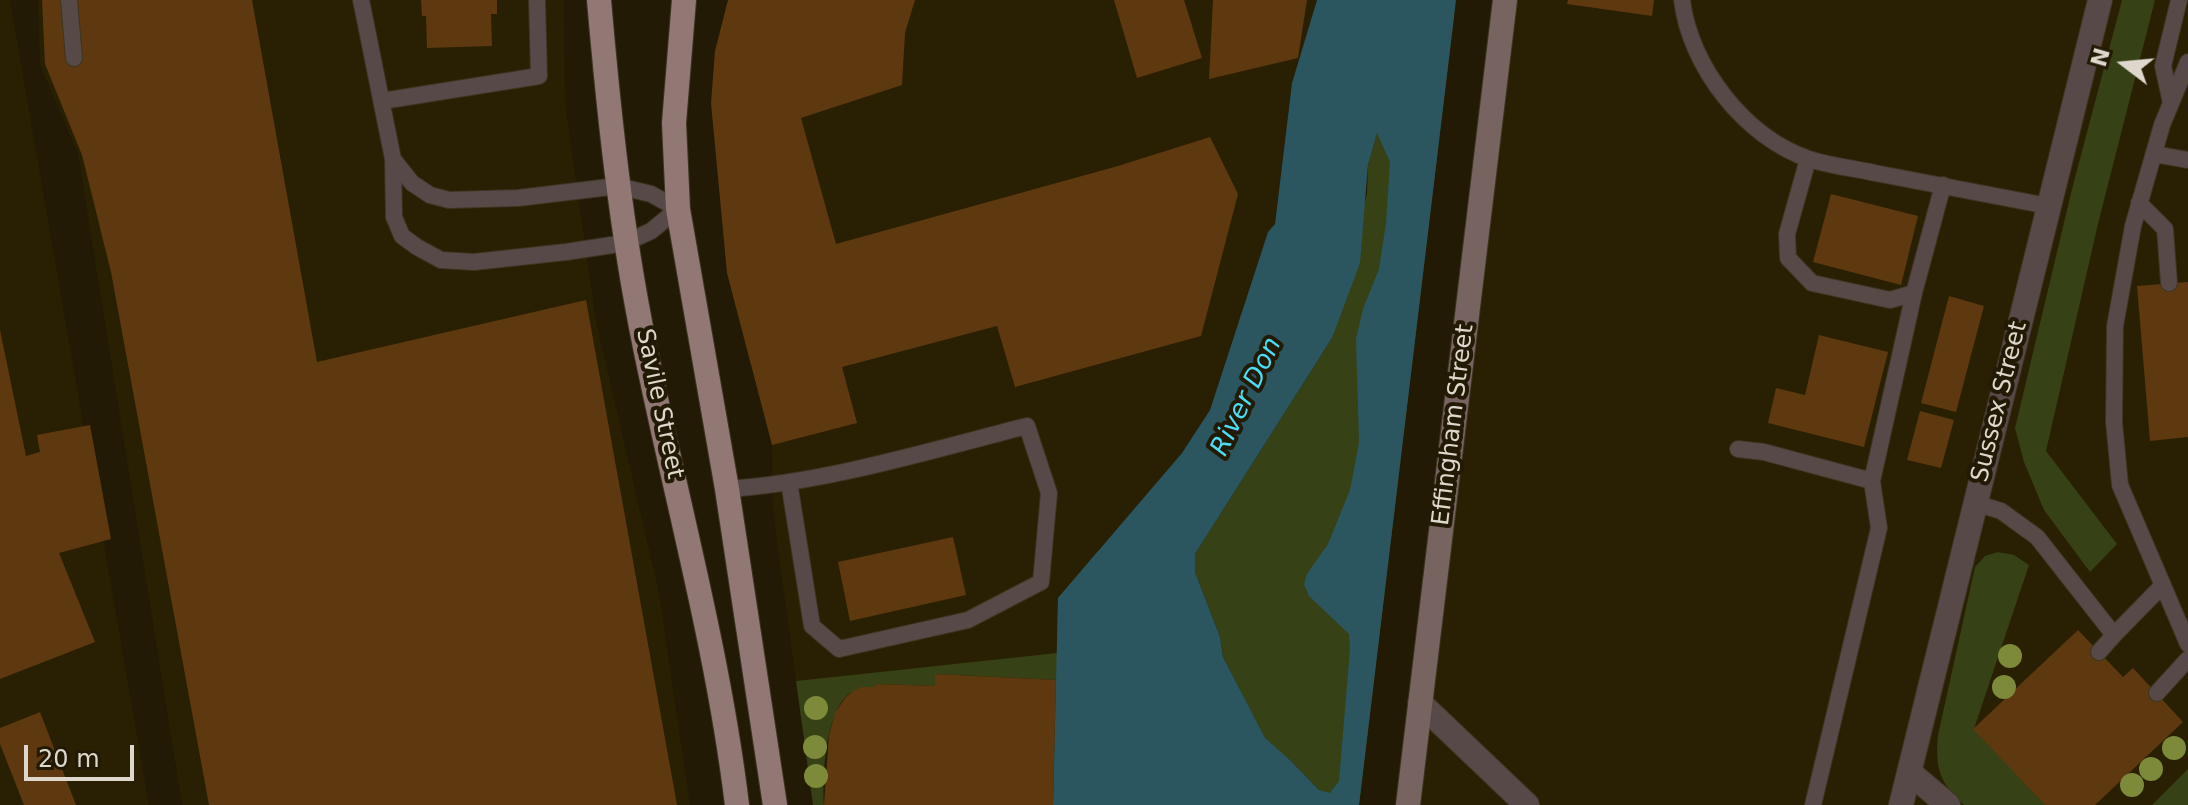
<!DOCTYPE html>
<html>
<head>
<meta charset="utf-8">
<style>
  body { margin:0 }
  #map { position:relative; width:2188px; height:805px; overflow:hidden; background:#221a04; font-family:"DejaVu Sans",sans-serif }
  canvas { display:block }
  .north { position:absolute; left:2084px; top:24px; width:80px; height:80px; -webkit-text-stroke:6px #221a04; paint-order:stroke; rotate:286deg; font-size:22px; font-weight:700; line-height:32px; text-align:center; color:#ddd8cb }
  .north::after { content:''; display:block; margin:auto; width:28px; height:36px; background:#ddd8cb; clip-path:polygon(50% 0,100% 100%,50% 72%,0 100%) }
  .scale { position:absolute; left:24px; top:745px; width:110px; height:36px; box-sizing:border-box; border:4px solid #ddd8cb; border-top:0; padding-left:10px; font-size:24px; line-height:28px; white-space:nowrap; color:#ddd8cb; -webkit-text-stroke:6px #221a04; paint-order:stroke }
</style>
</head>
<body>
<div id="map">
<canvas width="2188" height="805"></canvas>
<div class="north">N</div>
<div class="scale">20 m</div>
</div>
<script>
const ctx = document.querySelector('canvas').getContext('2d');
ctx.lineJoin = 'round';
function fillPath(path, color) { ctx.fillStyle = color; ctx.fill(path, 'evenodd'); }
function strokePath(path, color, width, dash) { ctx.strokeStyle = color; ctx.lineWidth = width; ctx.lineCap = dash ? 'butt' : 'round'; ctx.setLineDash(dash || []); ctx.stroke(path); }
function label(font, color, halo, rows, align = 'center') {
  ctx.font = font + ' "DejaVu Sans",sans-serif'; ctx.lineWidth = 8; ctx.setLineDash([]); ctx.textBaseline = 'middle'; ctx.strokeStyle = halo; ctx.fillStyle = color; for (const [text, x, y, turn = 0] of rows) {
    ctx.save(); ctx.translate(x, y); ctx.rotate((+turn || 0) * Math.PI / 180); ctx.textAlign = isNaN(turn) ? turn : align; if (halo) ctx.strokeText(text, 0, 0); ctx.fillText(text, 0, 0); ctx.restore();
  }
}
fillPath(new Path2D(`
  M0,0H10L149,805H0Z
  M38,0H564L565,103L596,321L659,593L690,805H182L78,154L40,65Z
  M728,0H1317L1292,83L1275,224L1268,232L1210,410L1182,453L1058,598L1053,805H813L773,513L772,445L727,273L711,103L715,51Z
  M1505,0H2188V805H1408Z`), '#291f02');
fillPath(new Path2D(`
  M2122,0H2155L2098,224L2046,451L2117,544L2090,572L2044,510L2024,462L2015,428L2072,189Z
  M1454,16L1359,805H1327L1319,790L1289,759L1265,739L1223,657L1220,637L1195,572V554L1332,338L1367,193L1368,165L1377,132Z
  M1097,552L1053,805L1056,680L936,674L935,686L877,684L876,687C869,688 858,689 852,692C825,707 822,778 824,805H813L796,681L1057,653L1058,598Z
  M1998,552L2014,555L2029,565L1974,729L2045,805H1964C1939,783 1935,767 1938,735L1975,567L1985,556Z
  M2188,769V805H2152Z`), '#364115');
fillPath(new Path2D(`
  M1317,0H1456L1359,805H1053L1058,598L1182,453L1210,410L1268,232L1275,224L1292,83ZM1377,133L1390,162L1386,223L1379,269L1363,309L1356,339L1359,442L1350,490L1328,544L1307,574L1304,584L1309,596L1349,634L1350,649L1339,781L1330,793L1319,790L1289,759L1265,738L1223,657L1220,637L1195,572V554L1332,338L1360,263L1368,165Z`), '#2b565f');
fillPath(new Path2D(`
  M42,0H252L317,362L586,300L677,805H209L111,272L82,155L45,64Z
  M421,0H497V14H491L492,46L427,48L426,16H422Z
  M728,0H915L905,33L902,85L801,118L836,244L1118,166L1210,137L1238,194L1201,336L1015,387L997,326L842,367L857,423L772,445L727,273L711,103L715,51Z
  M1114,0H1184L1202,58L1137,78Z
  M1213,0H1307L1298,58L1209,79Z
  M1568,0H1654L1652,16L1567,4Z
  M1831,194L1918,216L1901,285L1813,262Z
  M2188,282V437L2150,441L2137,286Z
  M1949,296L1984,306L1956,412L1921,403Z
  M0,330L26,456L40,452L37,435L90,425L111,539L59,553L95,642L0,679Z
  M1819,335L1888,352L1864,447L1768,423L1776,388L1805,395Z
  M1920,411L1954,420L1941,468L1907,460Z
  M953,537L966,595L850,621L838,562Z
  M2078,630L2123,677L2133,668L2183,722L2095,805H2045L1973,729Z
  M935,674L1056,680L1053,805H824L829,735L835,713L845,698L853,691L862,687H876V684L935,686Z
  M40,712L76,805H24L0,744V728Z`), '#5e390f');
const lane = new Path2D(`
  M69,0L74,58
  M361,0L393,159L394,217L402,236L417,247L441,260L474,262L566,252L625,243L651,231L678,209L651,194L618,186L518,198L449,200L430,195L412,183L393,159
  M1682,0C1690,67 1745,137 1809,159C1830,166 1853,168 1875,173C1932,184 1990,195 2048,206
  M2188,62L2162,125L2133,226L2115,326L2114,422L2120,485L2188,644
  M382,101L539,76L537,0
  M2171,103L2163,66L2179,0
  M2154,154L2188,160
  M1808,159L1787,234L1788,258L1812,283L1890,300L1914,293L1943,185
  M2139,203L2165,229L2169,283
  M1738,449L1764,452L1872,481
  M727,489C824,483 932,450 1027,426L1049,493L1041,582L968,620L839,649L812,626L789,482
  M1975,503L2001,511L2037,537L2114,635L2163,585
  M2099,652L2114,635
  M2157,693L2188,659
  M1813,805L1879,528L1872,481L1914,293`);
const street = new Path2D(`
  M1420,703L1527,805
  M1909,772L1948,805
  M1901,805L2100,0`);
const secondary = new Path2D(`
  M1408,805L1505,0`);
const primary = new Path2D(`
  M599,0C609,115 621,229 644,342C675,496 718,648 737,805
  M684,0L674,123L678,209L727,489L775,805`);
strokePath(lane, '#3c3520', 18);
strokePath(street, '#3c3520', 26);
strokePath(secondary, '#3c3520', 26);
strokePath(primary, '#3c3520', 26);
strokePath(lane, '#564948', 16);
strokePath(street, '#564948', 24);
strokePath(secondary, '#776461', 24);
strokePath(primary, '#917874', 24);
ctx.fillStyle = '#7c8a3a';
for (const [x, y] of [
  [2010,656],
  [2004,687],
  [816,708],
  [815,747],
  [2174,748],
  [2151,769],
  [816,776],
  [2132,785]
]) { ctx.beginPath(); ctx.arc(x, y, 12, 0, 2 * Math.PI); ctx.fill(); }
label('24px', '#ddd8cb', '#221a04', [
  ["Sussex Street",2000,402,-76],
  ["Savile Street",659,404,78],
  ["Effingham Street",1454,425,-83]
]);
label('italic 26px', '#4cdcf6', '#221a04', [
  ["River Don",1247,397,-64]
]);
</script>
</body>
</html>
